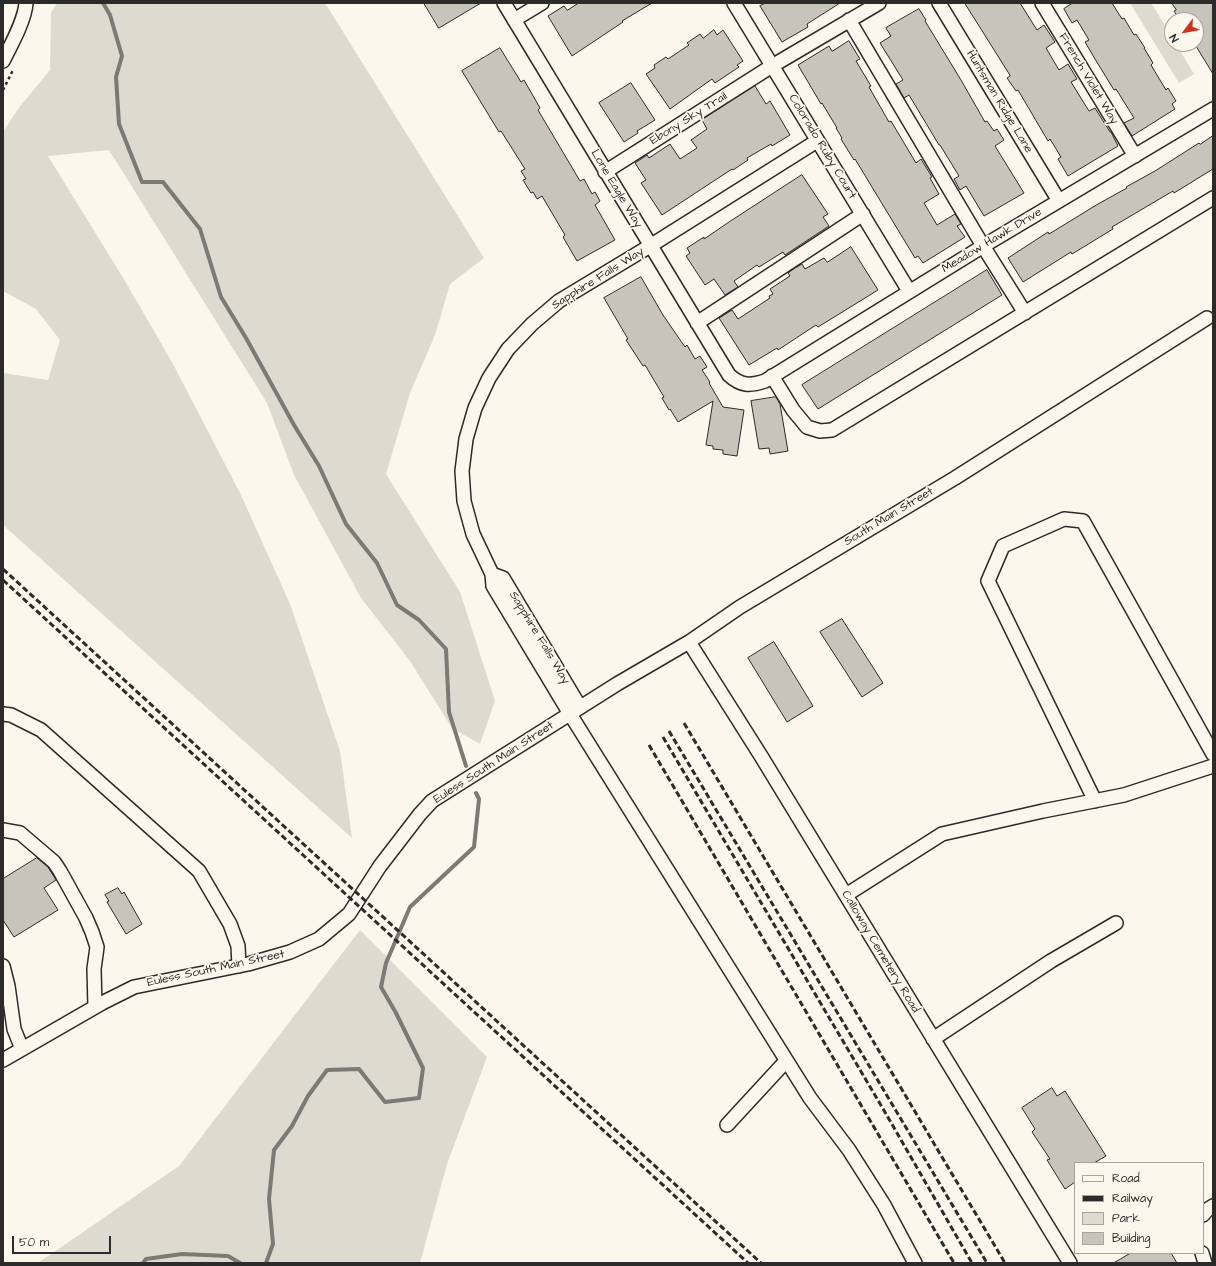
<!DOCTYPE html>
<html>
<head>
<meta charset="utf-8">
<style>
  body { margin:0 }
  #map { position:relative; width:1216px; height:1266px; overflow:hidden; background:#fbf7ec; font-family:"Architects Daughter",sans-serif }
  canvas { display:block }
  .frame { position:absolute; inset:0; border:4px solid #2b2b2b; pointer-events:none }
  .legend { position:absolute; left:1074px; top:1162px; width:130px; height:92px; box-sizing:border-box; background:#fbf7ec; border:1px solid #a8a59f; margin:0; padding:5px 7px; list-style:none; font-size:12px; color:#2b2b2b }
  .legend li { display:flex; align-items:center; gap:8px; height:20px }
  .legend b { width:20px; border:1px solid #a8a59f }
  .north { position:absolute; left:1164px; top:12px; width:40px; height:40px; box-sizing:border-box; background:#fbf7ec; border:1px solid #a8a59f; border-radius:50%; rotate:238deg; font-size:11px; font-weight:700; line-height:16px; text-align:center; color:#2b2b2b }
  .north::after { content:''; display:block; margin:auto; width:14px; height:18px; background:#c8321e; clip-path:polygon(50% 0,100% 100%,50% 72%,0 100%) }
  .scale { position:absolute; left:12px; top:1236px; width:99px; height:18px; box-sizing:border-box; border:2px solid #2b2b2b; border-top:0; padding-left:5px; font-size:12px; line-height:14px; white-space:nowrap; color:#2b2b2b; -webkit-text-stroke:3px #fbf7ec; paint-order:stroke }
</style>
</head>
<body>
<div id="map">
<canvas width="1216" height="1266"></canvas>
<div class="frame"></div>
<ul class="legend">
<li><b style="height:5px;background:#fbf7ec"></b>Road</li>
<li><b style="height:5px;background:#2b2b2b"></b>Railway</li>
<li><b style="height:11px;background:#dddad0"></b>Park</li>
<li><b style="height:11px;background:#c7c4bc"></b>Building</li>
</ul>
<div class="north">N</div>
<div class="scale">50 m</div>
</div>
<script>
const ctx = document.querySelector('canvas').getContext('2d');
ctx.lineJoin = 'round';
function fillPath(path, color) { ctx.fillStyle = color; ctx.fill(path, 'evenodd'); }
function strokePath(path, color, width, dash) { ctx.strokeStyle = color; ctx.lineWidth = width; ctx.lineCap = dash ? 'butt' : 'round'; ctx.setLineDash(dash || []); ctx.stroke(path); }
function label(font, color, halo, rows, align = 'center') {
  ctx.font = font + ' "Architects Daughter",sans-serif'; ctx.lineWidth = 3.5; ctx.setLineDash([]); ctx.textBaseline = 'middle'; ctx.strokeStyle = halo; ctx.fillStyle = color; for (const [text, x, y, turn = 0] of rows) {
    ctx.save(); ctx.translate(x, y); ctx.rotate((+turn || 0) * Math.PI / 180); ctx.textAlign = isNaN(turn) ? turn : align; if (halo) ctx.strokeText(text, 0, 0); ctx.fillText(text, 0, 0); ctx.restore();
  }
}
fillPath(new Path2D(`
  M57,3H325L484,258L450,284L435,335L410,393L386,474L460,592L495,701L480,744L452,728L410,661L361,598L294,475L267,403L109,150L48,156L125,281L173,364L241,495L290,604L340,751L352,838L3,525V373L48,380L60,340L36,309L3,291V132L18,109L50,70L51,13Z
  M1130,3H1151L1172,37V44H1176L1194,74L1179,83Z
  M360,930L487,1057L447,1164L420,1263H38L179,1166Z`), '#dddad0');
strokePath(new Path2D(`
  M103,3L110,15L122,56L116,77L119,124L142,182H163L200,229L221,297L246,338L294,425L319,466L346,524L377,563L397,605L419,620L446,649L449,712L466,766
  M143,1263L146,1259L182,1254L228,1256L240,1263
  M266,1263L273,1244L269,1199L274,1150L292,1126L308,1096L327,1070L359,1069L385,1102L419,1098L423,1068L396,1013L381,987L386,963L410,907L474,847L479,799L476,793`), '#7b7a75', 4);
const building = new Path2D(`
  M424,3H481L439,28Z
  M579,3H652L622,21L623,22L572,56L548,16L564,6L567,10Z
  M766,3H840L807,24L808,27L782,42L760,6Z
  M965,3H1020L1037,30L1044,25L1055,42L1046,48L1059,70L1068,64L1077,79L1071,82L1089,111L1095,108L1110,132H1111L1118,146L1068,176L1058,159L1061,157L1050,139L1048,141L1018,90L1016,91L1007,78L1010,76Z
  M1073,3H1112L1122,19L1124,18L1134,35L1136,34L1145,48H1144L1153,63L1151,65L1166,90L1168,88L1176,101L1172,104L1175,109L1132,136L1124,123L1134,118L1116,89L1114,90L1095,59L1085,42L1089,40L1077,20L1072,23L1064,9Z
  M1172,3H1213V74L1196,46V20H1180L1174,11L1176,10Z
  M919,9L926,20L925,21L961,80L985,122L987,121L994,131L997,129L1004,140L995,146L1024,193L984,216L966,186L960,190L954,179L959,176L940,145H939L909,95L904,98L896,84L903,80L880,43L891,36L886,28Z
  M714,30L717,35L723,30L743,61L737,65L739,67L715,83L712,79L670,109L646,74L655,68L654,65L666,57L668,59L689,45L687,43L700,34L703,38Z
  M849,41L860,59L856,61L871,86L869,87L889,122L891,121L916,163L921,159L932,177L930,178L939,194L924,203L937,225L955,214L961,224L957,226L965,237L923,263L918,256L915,258L855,159L854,160L841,139L842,138L836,128H837L822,103L821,104L798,65L829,46L832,51Z
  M500,48L521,82L524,80L540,108L538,110L580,181L584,179L592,194L595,192L600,201L595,205L615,240L577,261L563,237L565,235L542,196L537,199L533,192L531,193L523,180L526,179L521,171L525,169L501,131L499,132L462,71Z
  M631,83L655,120L637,131L638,133L624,142L599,103Z
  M755,86L766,104L770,101L790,135L772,146L771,144L747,158L748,160L733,170L732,169L662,215L641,183L646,180L635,163L647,155L649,158L670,144L680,159L697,148L691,140L707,129L702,120Z
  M1213,136V169L1174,193L1173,191L1112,227L1113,229L1072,254L1071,252L1023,282L1008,258L1048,232L1049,234L1098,204L1127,188L1126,187L1155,171L1199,143L1200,144Z
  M802,175L828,214L823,217L829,226L785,255L783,252L759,267L757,265L734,281L738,287L725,295L714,279L705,285L686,256L690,253L687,248L704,237V239L729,222Z
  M851,247L878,290L818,327L816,325L778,350L777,348L749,365L719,318L732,310L738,319L770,298L769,296L773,294L770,289L790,276L788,273L795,268L802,264L805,269L824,258L827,262Z
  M987,270L1002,295L818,409L802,385Z
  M641,277L663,315L685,347L687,345L695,359L700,356L707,367L702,370L710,382L709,383L723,407L744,410L737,456L723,454V450L713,449V446L706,445L713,401L678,422L670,409L669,410L662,398L664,397L645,365L643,366L626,340L628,339L604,298Z
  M776,397L780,404L788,451L770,454L769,448L759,449L751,401Z
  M842,619L883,683L862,697L820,632Z
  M774,642L813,706L787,722L748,658Z
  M37,858L48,867L56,880L44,888L58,910L14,937L3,920V879Z
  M118,888L122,894L124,892L142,924L126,934L107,902L109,901L105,895Z
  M1052,1088L1057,1096L1065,1091L1106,1156L1094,1163H1075V1182L1065,1189L1047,1160L1050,1159L1032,1132L1035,1129L1022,1108Z
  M1131,1253H1171L1177,1263H1114Z`);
fillPath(building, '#c7c4bc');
strokePath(building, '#2b2b2b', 1);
const minor = new Path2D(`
  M504,3L729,375C741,386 750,386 765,381L985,245L1213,109
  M734,3L909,291
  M939,3L1059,201
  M1042,3L1135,156
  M514,20L542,3
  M849,20L983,246L1025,313
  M3,61C11,45 25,20 26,3
  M817,141L650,246L559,301L532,324L508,349L489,378L475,408L466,439L462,471L464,501L473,534L492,574L493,586L570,714L810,1098L849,1150L884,1205L915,1263
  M605,172L772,66L879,3
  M697,323L863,214
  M772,376L793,410L807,427L820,431L832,430L1213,198
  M492,574L503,578L580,707
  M689,642L761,756L1070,1263
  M3,714L11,715L41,730L199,871L230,924L238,946L239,966
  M1095,801L988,581L1003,546L1064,519L1083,521L1213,754
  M3,830L20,833L54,862L60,871L86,918L92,932L97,947L94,969L95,1007
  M846,895L942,834L1043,811L1124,795L1213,766
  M3,966L8,986L14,1029L22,1049
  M933,1039L1051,961L1116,923
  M3,1060L102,1003L134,987L248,964L290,952L319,939L349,914L380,866L420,814L432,801L617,684L689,642L740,607L955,478L1207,318
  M727,1125L786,1061
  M1203,1215L1208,1209L1213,1206
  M1202,1253L1205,1263`);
strokePath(minor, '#2b2b2b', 16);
strokePath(new Path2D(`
  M3,90L13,70`), '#2b2b2b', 2.5, [3, 3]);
strokePath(minor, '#fbf7ec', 13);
strokePath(new Path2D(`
  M3,569L761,1263
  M3,580L748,1263
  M684,723L1005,1263
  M669,731L987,1263
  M663,737L882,1107L972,1263
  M649,745L954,1263`), '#2b2b2b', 3, [6, 3]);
label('12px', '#2b2b2b', '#fbf7ec', [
  ["French Violet Way",1088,79,59],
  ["Huntsman Ridge Lane",999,102,59],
  ["Ebony Sky Trail",689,119,-32],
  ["Colorado Ruby Court",822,147,59],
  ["Lone Eagle Way",616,189,59],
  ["Meadow Hawk Drive",992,241,-31],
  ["Sapphire Falls Way",598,279,-32],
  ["South Main Street",889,517,-31],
  ["Sapphire Falls Way",539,638,59],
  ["Euless South Main Street",494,763,-33],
  ["Calloway Cemetery Road",880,952,59],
  ["Euless South Main Street",216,969,-12]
]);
</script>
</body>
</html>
